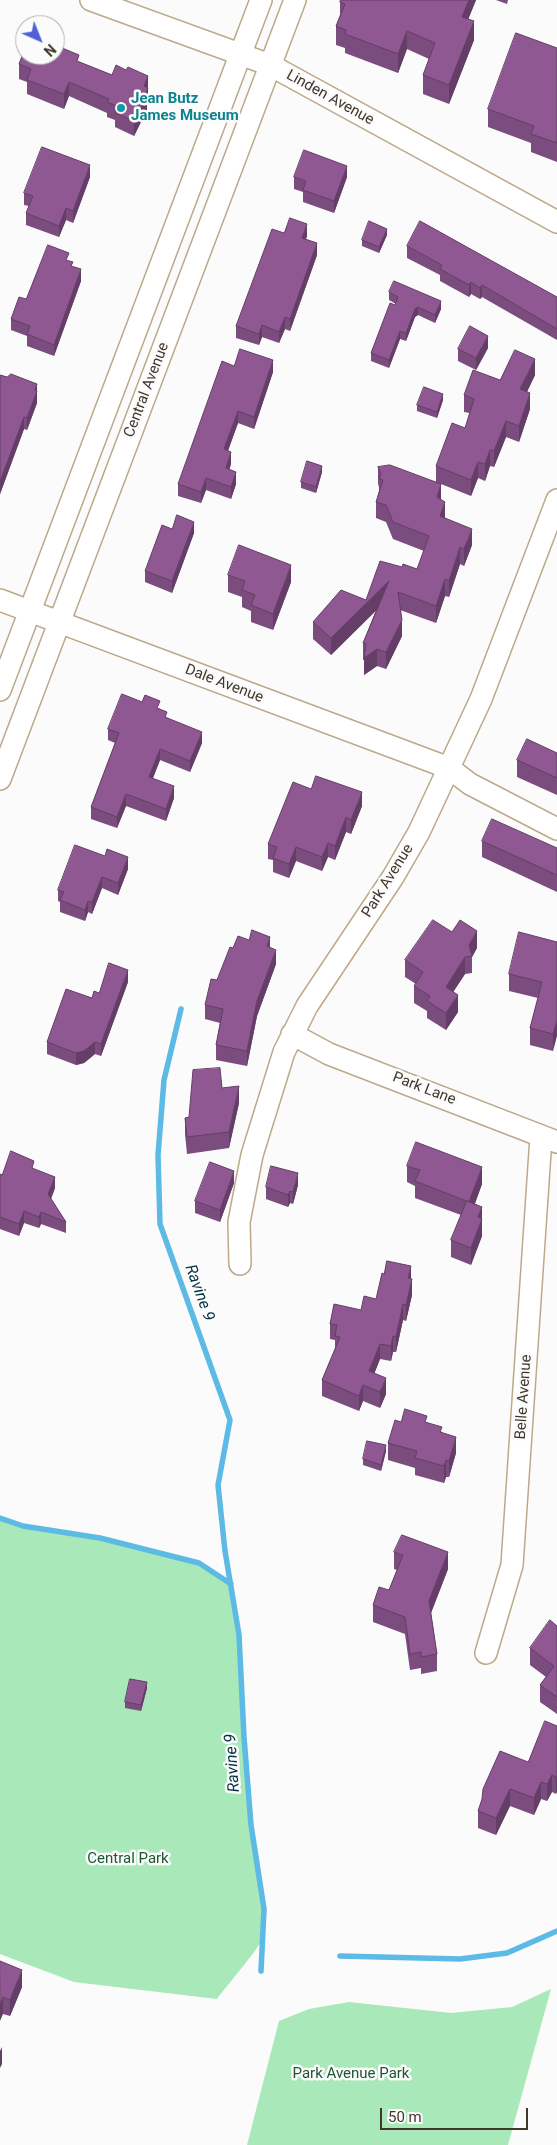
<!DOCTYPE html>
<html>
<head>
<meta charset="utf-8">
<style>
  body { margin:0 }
  #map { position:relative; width:557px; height:2145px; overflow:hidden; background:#fbfbfb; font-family:Roboto,sans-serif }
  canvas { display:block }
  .north { position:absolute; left:15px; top:15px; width:50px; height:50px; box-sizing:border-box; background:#fbfbfb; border:1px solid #b1ada8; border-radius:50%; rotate:136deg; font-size:14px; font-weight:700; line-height:20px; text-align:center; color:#41382c }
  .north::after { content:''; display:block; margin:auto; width:18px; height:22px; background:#5061d6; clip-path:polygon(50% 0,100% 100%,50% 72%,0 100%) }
  .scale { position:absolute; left:380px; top:2108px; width:148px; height:22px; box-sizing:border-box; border:2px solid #41382c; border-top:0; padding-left:6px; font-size:15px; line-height:18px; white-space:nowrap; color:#41382c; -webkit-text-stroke:4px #fbfbfb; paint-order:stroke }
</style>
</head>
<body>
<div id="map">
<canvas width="557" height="2145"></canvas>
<div class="north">N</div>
<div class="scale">50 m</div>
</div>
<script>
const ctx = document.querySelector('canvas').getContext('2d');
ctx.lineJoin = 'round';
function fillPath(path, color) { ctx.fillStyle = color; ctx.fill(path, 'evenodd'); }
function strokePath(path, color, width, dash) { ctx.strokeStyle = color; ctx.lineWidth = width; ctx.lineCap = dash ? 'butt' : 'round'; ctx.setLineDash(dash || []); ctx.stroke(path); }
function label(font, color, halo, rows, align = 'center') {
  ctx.font = font + ' Roboto,sans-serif'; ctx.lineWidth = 5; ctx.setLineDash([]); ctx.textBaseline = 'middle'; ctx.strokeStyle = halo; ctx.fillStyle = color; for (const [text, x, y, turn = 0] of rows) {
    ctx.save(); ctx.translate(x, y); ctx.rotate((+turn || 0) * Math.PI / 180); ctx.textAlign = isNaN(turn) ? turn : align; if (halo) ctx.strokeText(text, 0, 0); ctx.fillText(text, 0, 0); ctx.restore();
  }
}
fillPath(new Path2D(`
  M0,1518L23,1526L100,1538L199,1563L231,1584C244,1664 242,1745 251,1826C254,1852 270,1916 263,1938C260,1947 225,1988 217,1999L74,1982L0,1954Z
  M551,1989L508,2145H247L279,2021L309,2009L349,2002L451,2013L512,2007Z`), '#a8e8b9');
strokePath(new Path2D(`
  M181,1009L164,1080L158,1155L160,1224L230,1420L218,1485L225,1551L239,1635L244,1737L251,1825L264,1909L261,1971
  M0,1518L23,1526L100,1538L199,1563L231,1584
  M340,1956L460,1959L507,1953L557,1931`), '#5cbae4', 5.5);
const minor = new Path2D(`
  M91,0L270,65L557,222
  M0,600L449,768L470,784L557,829
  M0,690L261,0
  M0,779L295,0
  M292,1034L329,1054L557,1142
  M240,1264L239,1222L252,1155L284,1052L307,1006L393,877L419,832L481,699L557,500
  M486,1653L512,1565L541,1137`);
strokePath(minor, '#bda88a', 24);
strokePath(minor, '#fff', 21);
fillPath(new Path2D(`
  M341,0H476L468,19L474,40L449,104L423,94V75L429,59L407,49L398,73L345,53V48L336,45V26L340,15V2Z
  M496,0H508L507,4Z
  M557,48V162L531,152V143L488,127V109Z
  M79,62L112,75L126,70L148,76V103L147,105V110L134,136L115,127V120L107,117V113L69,96L64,109L27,94V82L19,79V64Z
  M90,177L73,223L66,220L59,237L26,225V213L29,206L24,205V193Z
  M294,177H347L334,213L303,202V192L294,189Z
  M284,233L307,236L306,239L317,255L290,331L285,329L279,343L262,337L259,345L236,338V326Z
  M387,235L379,253L362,246V240Z
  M407,246L557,297V340L482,297L480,299L471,294L469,297L440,281V275L407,258Z
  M69,261L81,281L54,356L27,346V336L11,330V319L26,299Z
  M389,292L441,309L435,323L418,315L415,317L406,341L400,339L389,368L371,361V353L396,304L389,300Z
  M488,348L476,370L458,361V349Z
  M234,366L273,372L254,429L238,423L228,451L231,464L229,470L236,484L231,499L206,490L201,503L178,496V484Z
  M0,375L7,377L37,384V403L27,430L24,429L0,494Z
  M535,375L527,392L530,409L519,442L506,437L494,467L490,466L485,481L478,478L471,496L441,484V500L445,518L472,545L464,566L460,564L449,597L445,596L436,623L400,610L402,636L386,669L377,666L364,675V660H363V643L376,610L331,655L313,639V622L366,600L402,567L417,569L424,551L393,539L386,522L376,518V502L379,491V487L378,484V467L436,482V466L465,428L470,413L464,412V395L500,380Z
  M443,400L437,418L417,411V405Z
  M322,472L316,493L301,488V482Z
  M172,529L194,533L172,593L145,582V571Z
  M228,575L291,582L273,630L251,622V611L242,607V597L228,592Z
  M142,702L160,709L167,718L202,743L190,772L160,760L153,778L174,798L166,821L126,806L117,828L91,819V807L115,743L108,740V729Z
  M557,753V795L517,777V760Z
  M311,789L362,806L351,834L346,832L335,860L328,857L322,871L296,861L289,878L273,872V860L268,859V844Z
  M482,841L557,848V892L482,857Z
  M128,869L118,895L102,888L92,914L88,912L85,921L60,912V902L58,901V890Z
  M452,932L477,948L472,957V973L465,974L453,992L458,1012L446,1030L427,1018V1011L414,1003V986L416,984L405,977V960Z
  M557,942L553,1051L530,1045V1028L538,998L509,991V974Z
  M270,947L276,964L257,1016L247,1066L216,1060V1045L220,1023L205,1019V1005L217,980L233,948Z
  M128,982L101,1056L95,1054L84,1063L76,1065L47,1054V1042L92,998L99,993Z
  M222,1088L239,1103L229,1148L187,1154L185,1134V1118L189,1117Z
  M407,1166L482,1184L475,1204L482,1207V1236L471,1265L451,1257V1240L461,1215L415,1198V1186L407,1182Z
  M34,1169L55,1188L51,1199L66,1222V1233L41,1224L39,1228L24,1223L19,1236L0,1229V1174L2,1175Z
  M234,1183L220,1222L195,1213V1201Z
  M298,1185L293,1204L290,1203L288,1207L266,1199V1187Z
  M411,1279L412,1295L406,1321L403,1320L396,1352H393L391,1361L380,1359L374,1374L386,1394L380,1408L363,1401L359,1411L322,1396V1380L335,1349V1340L330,1339V1324L361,1310L376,1299Z
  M401,1422H427L442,1432L456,1453L449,1477H446L444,1483L415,1475V1468L388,1460V1443Z
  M386,1451L381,1471L363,1465V1459Z
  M394,1552L448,1569L431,1613L437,1654V1671L421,1674V1668L410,1670L405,1634L373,1622V1605L389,1590L397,1570L394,1569Z
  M557,1626V1714L540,1702V1685L546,1677L530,1665V1648Z
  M147,1688L141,1711L125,1708V1702Z
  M557,1726L556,1794L552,1792L547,1801L541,1799L534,1815L510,1806L496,1835L478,1828V1811L528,1762Z
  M0,1961L22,1987L10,2016L3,2014Z`), '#7b4c7e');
fillPath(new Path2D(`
  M469,0H476L462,35V17Z
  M474,21V40L449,104V85Z
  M407,31V49L398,73V54Z
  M148,76V103L147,105V110L134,136V121L144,86Z
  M69,82V96L64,109V94Z
  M90,165V177L73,223V211Z
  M347,166V177L334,213V201Z
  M66,208V220L59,237V226Z
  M307,224V236L302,250V238Z
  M387,229V235L379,253V247Z
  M317,243V255L290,331V319Z
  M81,269V281L54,356V345Z
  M471,282V294L469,297V285Z
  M482,285V297L480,299V288Z
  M441,301V309L435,323V315Z
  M418,307V315L415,317L406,341V333L415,309Z
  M285,317V329L279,343V332Z
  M262,325V337L259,345V334Z
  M400,331V339L389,368V360Z
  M488,336V348L476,370V358Z
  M535,359V375L520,406V389Z
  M273,360V372L254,429V417Z
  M37,384V403L27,430V418Z
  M530,393V409L519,442V426Z
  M443,394V400L437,418V412Z
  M238,411V423L224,461V449Z
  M24,417V429L0,494V482Z
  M506,421V437L494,467V451Z
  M490,450V466L485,481V464Z
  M231,452V464L226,480V468Z
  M478,462V478L471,496V480Z
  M322,466V472L316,493V487Z
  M236,472V484L231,499V487Z
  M206,478V490L201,503V492Z
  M441,484V501L437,497Z
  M445,502V519L440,516Z
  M194,522V533L172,593V581Z
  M472,529V545L464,566V549Z
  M460,547V564L449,597V581Z
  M291,565V582L273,630V614Z
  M445,579V596L436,623V606Z
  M389,581V598L331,655V638Z
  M402,620V636L386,669V652Z
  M377,649V666L364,675V658Z
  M202,732V743L190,772V761Z
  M160,749V760L149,788V777Z
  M174,786V798L166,821V809Z
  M362,792V806L351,834V820Z
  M126,794V806L117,828V817Z
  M346,817V832L335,860V846Z
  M328,843V857L322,871V857Z
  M296,847V861L289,878V864Z
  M128,857V869L118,895V883Z
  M102,877V888L92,914V902Z
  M88,901V912L85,921V910Z
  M477,931V948L472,957L469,945Z
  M270,937V951L267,946Z
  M276,950V964L257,1016L247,1066V1051L257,1001Z
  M465,957V974L446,1003V987Z
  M128,970V982L101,1056V1044Z
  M458,995V1012L446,1030V1013Z
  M557,1020V1036L553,1051V1034Z
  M95,1042V1054L84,1063L76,1065V1053Z
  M239,1086V1103L229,1148V1132Z
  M482,1167V1184L469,1218V1202Z
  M234,1171V1183L220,1222V1210Z
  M298,1173V1185L293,1204V1192Z
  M55,1177V1188L48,1206V1194Z
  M290,1191V1203L288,1207V1195Z
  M482,1207V1236L471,1265V1248L478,1217Z
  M24,1211V1223L19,1236V1224Z
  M41,1212V1224L39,1228V1217Z
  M411,1266V1282L408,1278Z
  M412,1279V1295L406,1321V1305Z
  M403,1304V1320L396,1352V1337Z
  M393,1336V1352L391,1361V1346Z
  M380,1344V1359L369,1387V1371Z
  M386,1378V1394L380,1408V1392Z
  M363,1385V1401L359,1411V1396Z
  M456,1437V1453L449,1477V1461Z
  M386,1445V1451L381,1471V1465Z
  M446,1460V1477L444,1483V1466Z
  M448,1552V1569L429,1618V1601Z
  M147,1682V1688L141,1711V1705Z
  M552,1775V1792L547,1801V1784Z
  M557,1775V1792L556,1794V1777Z
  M541,1782V1799L534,1815V1798Z
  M510,1789V1806L496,1835V1818Z
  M22,1970V1987L10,2016V2000Z
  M3,1997V2014L0,2021V2004Z
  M2,2047V2064L0,2068V2051Z`), '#643e66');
const building = new Path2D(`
  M341,0H469L462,17L474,21L449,85L423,75L435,43L407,31L398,54L345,34L346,30L336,26L345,4L340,2Z
  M516,33L557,48V143L531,134L534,126L488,109Z
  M55,45L79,55L77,61L112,75L116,65L126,70L128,67L148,76L144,86L148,88L145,95L147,96L134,121L115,113L118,107L107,102L109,99L69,82L64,94L27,80L31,69L19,64L25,48V55H55Z
  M42,147L90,165L73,211L66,208L59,226L26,213L33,196L24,193Z
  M304,150L347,166L334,201L303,190L306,181L294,177Z
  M290,218L307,224L302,238L317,243L290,319L285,317L279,332L262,325L259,334L236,326L272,229L284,233Z
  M369,221L387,229L379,247L362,240Z
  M420,221L557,297V329L482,285L480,288L471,282L469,285L440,269L442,265L407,246Z
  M48,245L69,253L66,260L73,262L71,266L81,269L54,345L27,334L30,326L11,319L19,297L26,299Z
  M394,281L441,301L435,315L418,307L415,309L406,333L400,331L389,360L371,353L390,303L395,305L398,297L389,292Z
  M470,326L488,336L476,358L458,349Z
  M240,349L273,360L254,417L238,411L224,449L231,452L226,468L236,472L231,487L206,478L201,492L178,484L222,361L234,366Z
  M515,350L535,359L520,389L530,393L519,426L506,421L494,451L490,450L485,464L478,462L471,480L436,466L452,423L465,428L474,399L464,395L473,370L500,380Z
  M11,374L37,384L35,390L37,391L27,418L24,417L0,482V375L7,377Z
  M424,387L443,394L437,412L417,405Z
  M307,461L322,466L316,487L301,482Z
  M390,465L441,484L437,497L445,502L440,516L472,529L464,549L460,547L449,581L445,579L436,606L398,592L402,620L386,652L377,649L364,658L366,644L363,643L389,581L331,638L313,622L341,590L366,600L380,561L402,567L403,564L417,569L429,536L393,522L386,505L376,502L383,480L379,479L381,474L378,467Z
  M177,515L194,522L172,581L145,571L162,525L172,529Z
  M239,545L291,565L273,614L251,605L255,595L242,590L245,581L228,575Z
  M122,694L142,702L145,695L160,701L157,708L167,712L165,717L202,732L190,761L160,749L149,777L174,786L166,809L126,794L117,817L91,807L119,733L108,729Z
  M527,739L557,753V778L517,760Z
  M316,776L362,792L351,820L346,817L335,846L328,843L322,857L296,847L289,864L273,858L277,847L268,844L293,782L311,789Z
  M492,819L557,848V875L482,841Z
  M75,845L105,856L107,849L128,857L118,883L102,877L92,902L88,901L85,910L60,900L64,892L58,890Z
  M433,920L452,932L460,920L477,931L469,945L472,956L465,957L446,987L458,995L446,1013L427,1001L430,996L414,986L423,972L405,960Z
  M252,930L270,937L267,946L276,950L257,1001L247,1051L216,1045L223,1009L205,1005L211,979L217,980L230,947L233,948L238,936L249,940Z
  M519,932L557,942V1020L553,1034L530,1028L542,982L509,974Z
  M109,963L128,970L101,1044L95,1042L84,1051L76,1053L47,1042L66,989L92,998L94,991L99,993Z
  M220,1068L222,1088L239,1086L229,1132L187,1137L185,1118L189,1117L193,1070Z
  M416,1142L482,1167L469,1202L415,1181L420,1170L407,1166Z
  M11,1151L34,1161L32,1168L55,1177L48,1194L66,1222L41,1212L39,1217L24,1211L19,1224L0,1217V1174L2,1175Z
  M210,1162L234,1171L220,1210L195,1201Z
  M271,1166L298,1173L293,1192L290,1191L288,1195L266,1187Z
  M467,1201L482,1207L478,1217L482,1219L471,1248L451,1240Z
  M387,1261L411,1266L408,1278L412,1279L406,1305L403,1304L396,1337L393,1336L391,1346L380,1344L369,1371L386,1378L380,1392L363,1385L359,1396L322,1380L340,1337L335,1336L337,1325L330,1324L334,1304L361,1310L364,1296L376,1299L382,1273L384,1274Z
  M405,1409L427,1416L425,1422L442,1427L440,1432L456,1437L449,1461L446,1460L444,1466L415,1458L417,1451L388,1443L395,1420L401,1422Z
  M367,1441L386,1445L381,1465L363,1459Z
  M402,1535L448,1552L429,1601L437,1654L421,1657V1652L410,1654L405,1617L373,1605L379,1587L389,1590L403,1555L394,1552Z
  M550,1620L557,1626V1697L540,1685L554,1666L530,1648Z
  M130,1679L147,1682L141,1705L125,1702Z
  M545,1721L557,1726V1775L556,1777L552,1775L547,1784L541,1782L534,1798L510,1789L496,1818L478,1811L482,1799L483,1789L500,1751L528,1762Z
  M0,1961L22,1970L10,2000L3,1997L0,2004Z`);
fillPath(building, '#8f5892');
strokePath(building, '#643e66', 1);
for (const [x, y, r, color] of [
  [121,108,5,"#0f9aa8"]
]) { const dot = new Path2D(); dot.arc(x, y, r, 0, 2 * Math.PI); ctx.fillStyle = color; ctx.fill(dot); strokePath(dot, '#fbfbfb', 2); }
label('15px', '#41382c', '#fbfbfb', [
  ["Linden Avenue",330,98,29],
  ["Central Avenue",147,390,-69],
  ["Dale Avenue",224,684,21],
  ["Park Avenue",388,881,-58],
  ["Park Lane",424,1089,21],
  ["Belle Avenue",524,1397,-86]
]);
label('bold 15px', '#0d838f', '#fbfbfb', [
  ["Jean Butz",131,99],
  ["James Museum",131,116]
], 'left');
label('15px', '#1e5532', '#fbfbfb', [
  ["Central Park",128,1859],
  ["Park Avenue Park",351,2074]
]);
label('italic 16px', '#053243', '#fbfbfb', [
  ["Ravine 9",199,1293,70],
  ["Ravine 9",233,1763,-94]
]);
</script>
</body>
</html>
